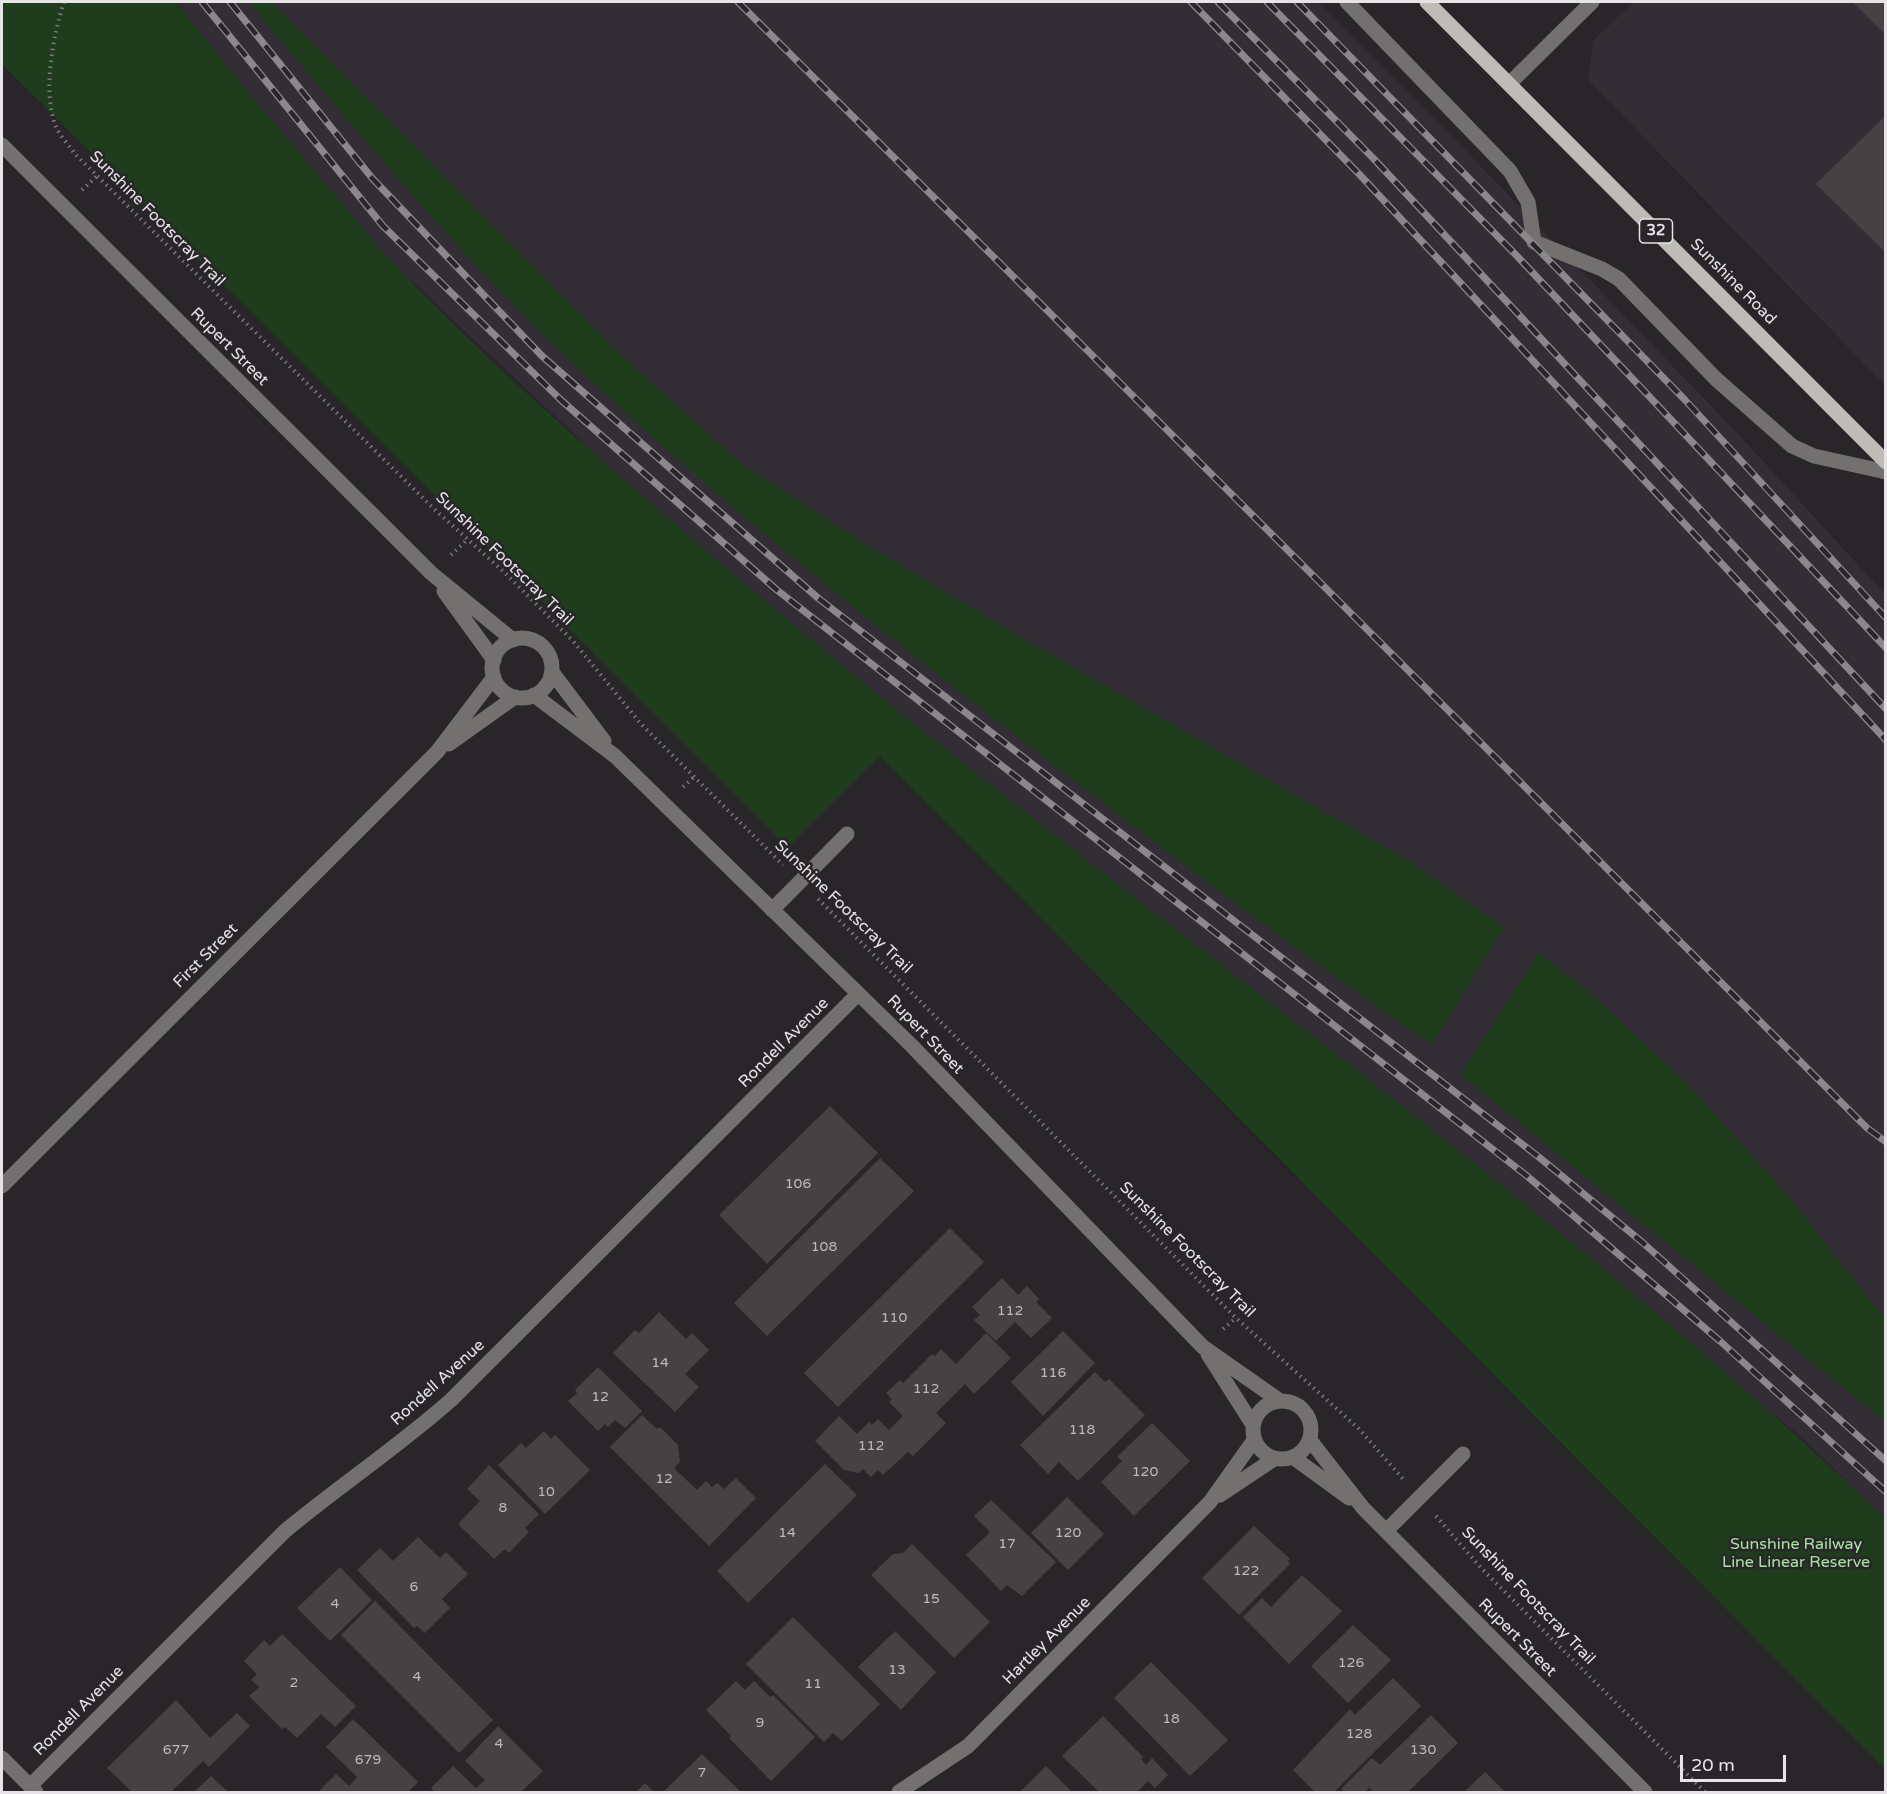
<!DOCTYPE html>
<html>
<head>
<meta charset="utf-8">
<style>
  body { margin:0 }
  #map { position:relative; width:1887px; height:1794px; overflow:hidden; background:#29262a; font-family:"Varela Round",sans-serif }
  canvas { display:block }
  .frame { position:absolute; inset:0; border:3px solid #e6e4e7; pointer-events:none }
  .scale { position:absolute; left:1680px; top:1755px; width:106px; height:27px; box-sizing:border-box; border:3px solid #e6e4e7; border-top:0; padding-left:8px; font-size:18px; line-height:21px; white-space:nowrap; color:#e6e4e7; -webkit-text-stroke:4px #29262a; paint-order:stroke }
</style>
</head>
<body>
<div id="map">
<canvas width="1887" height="1794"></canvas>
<div class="frame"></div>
<div class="scale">20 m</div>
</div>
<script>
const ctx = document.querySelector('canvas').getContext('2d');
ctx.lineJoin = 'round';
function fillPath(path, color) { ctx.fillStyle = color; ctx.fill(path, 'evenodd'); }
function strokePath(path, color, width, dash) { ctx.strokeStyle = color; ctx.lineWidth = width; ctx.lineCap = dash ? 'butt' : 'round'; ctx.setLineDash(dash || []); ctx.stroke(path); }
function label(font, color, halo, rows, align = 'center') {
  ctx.font = font + ' "Varela Round",sans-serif'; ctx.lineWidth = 5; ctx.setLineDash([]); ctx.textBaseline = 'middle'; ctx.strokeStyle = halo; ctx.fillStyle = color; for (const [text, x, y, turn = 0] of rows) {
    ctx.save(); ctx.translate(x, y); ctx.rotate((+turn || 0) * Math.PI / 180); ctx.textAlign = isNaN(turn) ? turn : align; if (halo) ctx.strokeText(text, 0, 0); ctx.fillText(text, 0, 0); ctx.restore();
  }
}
fillPath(new Path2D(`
  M176,2H1317L1468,153L1739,435L1885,594V1518L1799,1435L1191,941L936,743L781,616L612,470L396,266L252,99Z
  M1633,2H1885V385L1588,80L1593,41Z`), '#332d36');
fillPath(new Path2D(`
  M2,2H176C228,68 282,133 337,197C357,220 376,245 397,267C492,367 598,457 702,547C1088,881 1516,1165 1885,1518V1769L880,756L788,847L2,64Z
  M249,2H272L620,354L741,463L861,541L1028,641L1406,859L1505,927L1432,1045C1297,951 1166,852 1036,751C873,625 710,495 561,352C449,243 349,122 249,2Z
  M1539,953L1586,989L1687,1083L1793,1201L1885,1319V1422L1461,1075Z`), '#1f3d1d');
fillPath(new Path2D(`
  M1852,2H1886V35Z
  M1886,115V253L1816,184Z
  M830,1106L878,1153L767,1264L719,1215Z
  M880,1158L914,1191L767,1336L734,1303Z
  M950,1228L984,1262L838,1407L804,1373Z
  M1002,1278L1018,1295L1027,1286L1039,1299L1036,1302L1052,1318L1031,1338L1015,1322L996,1341L974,1320L980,1315L972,1307Z
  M659,1312L686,1339L692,1333L709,1350L685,1374L699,1387L675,1412L613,1353L635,1330L639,1333Z
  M1063,1331L1095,1363L1043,1416L1011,1382Z
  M986,1333L1011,1358L974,1394L965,1384L936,1413L946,1423L913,1456L908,1452L883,1475L878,1470L871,1477L863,1469L859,1473L844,1470L815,1441L839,1416L857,1434L869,1422L872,1425L878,1419L889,1430L903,1416L889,1402L892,1399L886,1393L900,1380L903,1383L932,1354L935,1356L941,1349L956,1364Z
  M598,1367L642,1411L625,1428L615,1420L608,1427L605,1424L598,1431L568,1401L577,1393L575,1390Z
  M1095,1372L1105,1382L1109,1379L1145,1415L1078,1481L1059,1462L1048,1474L1020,1445Z
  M642,1415L657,1429L660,1427L678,1445L680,1462L674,1468L697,1490L706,1481L712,1487L717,1483L724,1489L736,1478L756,1498L709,1546L610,1447Z
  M1152,1423L1190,1461L1134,1516L1101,1482L1122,1461L1117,1457Z
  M544,1431L551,1439L555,1435L590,1470L545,1514L498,1465L521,1443L526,1448Z
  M825,1464L857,1495L748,1603L717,1571Z
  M489,1465L539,1514L525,1528L529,1532L509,1553L505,1549L494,1559L458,1524L480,1501L467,1489Z
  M1067,1497L1104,1534L1068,1570L1031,1533Z
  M991,1500L1056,1562L1022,1596L1007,1585L1001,1591L966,1555L990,1532L974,1516Z
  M1254,1526L1290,1559L1288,1561L1290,1564L1239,1615L1202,1578Z
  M418,1537L440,1558L446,1552L468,1574L442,1599L450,1608L425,1633L417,1626L414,1628L357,1570L380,1548L393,1561Z
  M912,1544L990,1622L954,1658L871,1575L893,1554L903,1553Z
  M340,1567L372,1600L330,1641L297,1608Z
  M1302,1575L1342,1611L1289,1664L1243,1617L1262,1598L1271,1607Z
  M375,1601L493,1720L459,1753L341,1635Z
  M793,1617L880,1704L842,1741L833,1733L824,1742L746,1664Z
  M1353,1625L1391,1660L1348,1703L1311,1666Z
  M895,1631L936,1672L901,1710L858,1667Z
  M282,1634L356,1706L335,1727L321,1714L297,1738L285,1727L282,1729L249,1696L259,1687L251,1680L257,1674L244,1661L264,1640L270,1646Z
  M1151,1662L1228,1740L1190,1776L1114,1698Z
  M1393,1678L1421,1706L1334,1792H1315L1293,1770L1350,1709L1355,1715Z
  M736,1681L745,1690L754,1681L770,1697L773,1695L815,1737L771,1781L729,1738L731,1736L706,1710Z
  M176,1700L210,1738L237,1713L250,1726L209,1767L203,1761L171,1792H132L107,1768Z
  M1431,1715L1458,1743L1408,1792H1374L1369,1788L1365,1792H1344L1341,1789L1372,1758L1380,1765Z
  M1103,1716L1143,1757L1141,1759L1146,1765L1152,1758L1168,1775L1155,1788L1148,1781L1137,1792H1099L1062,1756Z
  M353,1719L418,1782L408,1792H318L336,1774L349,1786L357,1777L326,1747Z
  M498,1726L543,1771L521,1792H435L431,1788L453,1766L476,1788L485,1780L465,1761Z
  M702,1754L741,1792H663Z
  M1046,1766L1072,1792H1020Z
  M1485,1772L1505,1792H1464Z
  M211,1776L228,1792H194Z
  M645,1783L654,1792H636Z`), '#464143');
strokePath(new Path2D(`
  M64,2C53,36 42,93 56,127C60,136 69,145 75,154L434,509L504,572L573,641L641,724L783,865
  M82,190L97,176
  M451,555L468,539
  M683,787L694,777
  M818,899L1236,1318L1358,1428L1403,1479
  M1223,1329L1236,1318
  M1436,1516L1481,1568L1705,1792`), '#7a787b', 4, [1.5, 4.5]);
strokePath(new Path2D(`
  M1347,2L1510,171L1528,202L1534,242L1602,269L1619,279L1716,379L1792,446L1814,456L1886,472
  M1509,84L1592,2
  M2,145L431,573L513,640
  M444,591L494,660
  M492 668a30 30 0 1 1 60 0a30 30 0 1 1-60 0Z
  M552,672L604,741
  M534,695L615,756L912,1046L1203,1347L1280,1401
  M449,744L515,697
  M772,910L847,834
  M2,1186L437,752L494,677
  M1208,1354L1253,1425
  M1253 1430a29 29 0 1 1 58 0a29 29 0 1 1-58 0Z
  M1310,1440L1363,1508L1645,1792
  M1294,1458L1349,1498
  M1220,1495L1274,1459
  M1386,1531L1463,1454
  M2,1758L36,1792
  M30,1786L285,1531C339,1486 398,1447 451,1400L858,994
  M899,1792L968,1746L1210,1502L1254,1440`), '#72716f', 15);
strokePath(new Path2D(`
  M1427,2L1886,462`), '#bebcb7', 15);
const rail = new Path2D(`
  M202,2L383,226L562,401L777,590L1527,1176L1720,1341L1886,1492
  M230,2L372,178L542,356L818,598L1540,1158L1642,1242L1886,1461
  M738,2L1867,1128L1886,1142
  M1191,2L1360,175L1886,740
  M1218,2L1373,158L1886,709
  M1267,2L1517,256L1886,648
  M1297,2L1685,400L1886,618`);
strokePath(rail, '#8a888b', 7);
strokePath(rail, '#29262a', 4.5, [14]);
label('14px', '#bebbbe', null, [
  ["106",798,1184],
  ["108",824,1247],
  ["112",1010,1311],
  ["110",894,1318],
  ["14",660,1363],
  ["116",1053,1373],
  ["112",926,1389],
  ["12",600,1397],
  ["118",1082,1430],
  ["112",871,1446],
  ["120",1145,1472],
  ["12",664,1479],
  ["10",546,1492],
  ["8",503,1508],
  ["14",787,1533],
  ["120",1068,1533],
  ["17",1007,1544],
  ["122",1246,1571],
  ["6",414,1587],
  ["15",931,1599],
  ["4",335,1604],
  ["126",1351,1663],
  ["13",897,1670],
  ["4",417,1677],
  ["2",294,1683],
  ["11",813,1684],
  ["18",1171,1719],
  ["9",760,1723],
  ["128",1359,1734],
  ["4",499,1744],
  ["677",176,1750],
  ["130",1423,1750],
  ["679",368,1760],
  ["7",702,1773]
]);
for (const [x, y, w] of [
  [1656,231,33]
]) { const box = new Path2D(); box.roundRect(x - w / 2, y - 12, w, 24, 4.5); ctx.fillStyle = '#29262a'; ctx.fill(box); strokePath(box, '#e6e4e7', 1.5); }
label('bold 15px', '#e6e4e7', null, [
  ["32",1656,231]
]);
label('16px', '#e6e4e7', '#29262a', [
  ["Sunshine Footscray Trail",157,219,45],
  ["Sunshine Road",1733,282,45],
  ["Rupert Street",229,347,45],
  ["Sunshine Footscray Trail",504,559,44],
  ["Sunshine Footscray Trail",843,907,44],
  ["First Street",206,956,-45],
  ["Rupert Street",925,1035,46],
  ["Rondell Avenue",784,1043,-45],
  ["Sunshine Footscray Trail",1187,1250,45],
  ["Rondell Avenue",438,1383,-42],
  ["Sunshine Footscray Trail",1528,1596,46],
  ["Rupert Street",1517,1638,45],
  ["Hartley Avenue",1047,1641,-45],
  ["Rondell Avenue",79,1711,-45]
]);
label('16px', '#a5e59f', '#29262a', [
  ["Sunshine Railway",1796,1545],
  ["Line Linear Reserve",1796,1563]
]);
</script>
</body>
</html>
